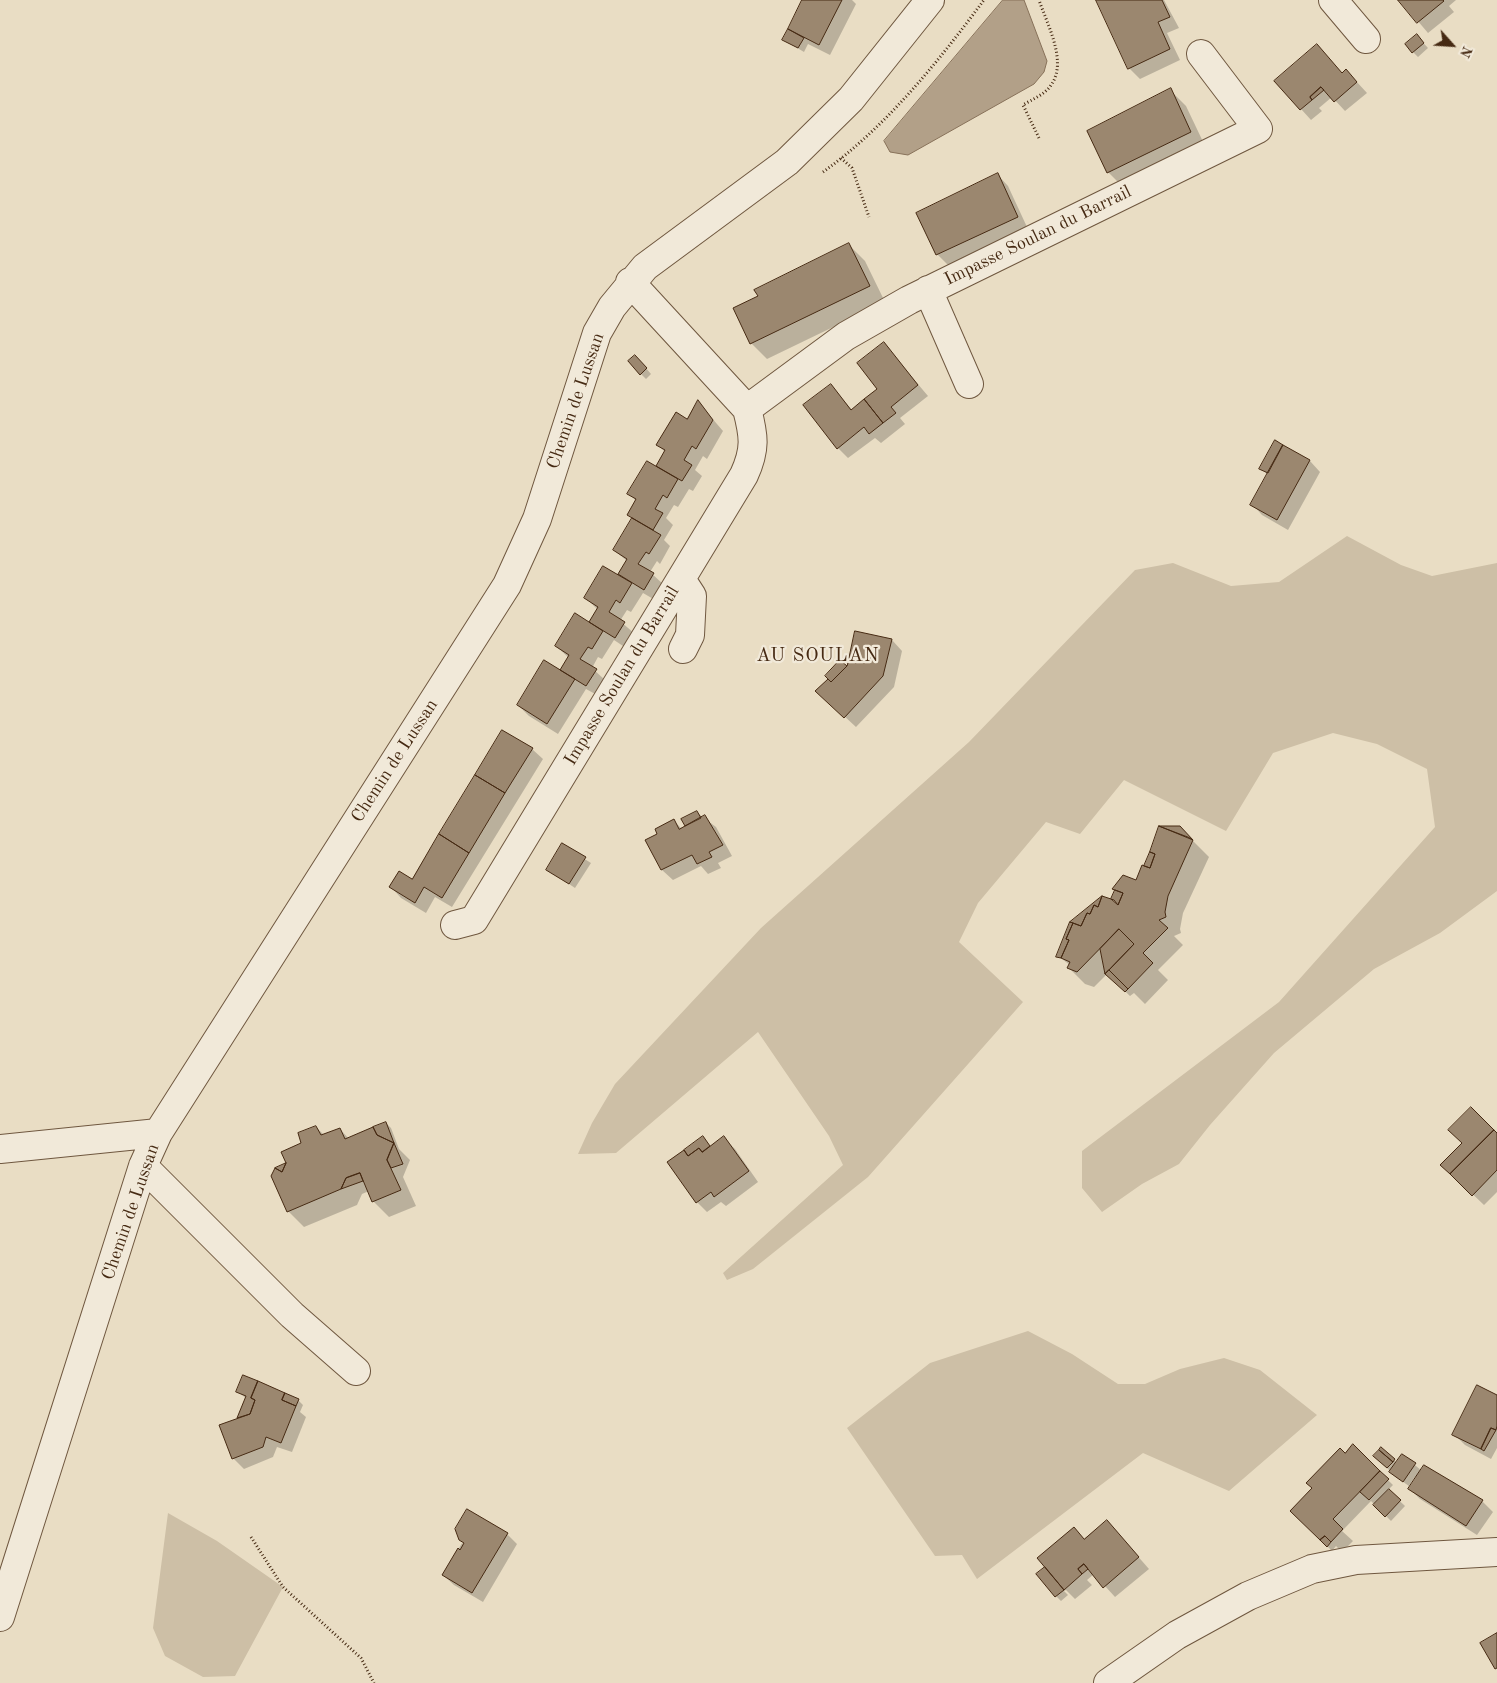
<!DOCTYPE html>
<html>
<head>
<meta charset="utf-8">
<style>
  body { margin:0 }
  #map { position:relative; width:1497px; height:1683px; overflow:hidden; background:#e9ddc4; font-family:"Old Standard TT",serif }
  canvas { display:block }
  .north { position:absolute; left:1427px; top:20px; width:50px; height:50px; -webkit-text-stroke:4px #f1e9d9; paint-order:stroke; rotate:116deg; font-size:14px; font-weight:700; line-height:20px; text-align:center; color:#462a13 }
  .north::after { content:''; display:block; margin:auto; width:18px; height:22px; background:#462a13; clip-path:polygon(50% 0,100% 100%,50% 72%,0 100%) }
</style>
</head>
<body>
<div id="map">
<canvas width="1497" height="1683"></canvas>
<div class="north">N</div>
</div>
<script>
const ctx = document.querySelector('canvas').getContext('2d');
ctx.lineJoin = 'round';
function fillPath(path, color) { ctx.fillStyle = color; ctx.fill(path, 'evenodd'); }
function strokePath(path, color, width, dash) { ctx.strokeStyle = color; ctx.lineWidth = width; ctx.lineCap = dash ? 'butt' : 'round'; ctx.setLineDash(dash || []); ctx.stroke(path); }
function label(font, color, halo, rows, align = 'center') {
  ctx.font = font + ' "Old Standard TT",serif'; ctx.lineWidth = 4.5; ctx.setLineDash([]); ctx.textBaseline = 'middle'; ctx.strokeStyle = halo; ctx.fillStyle = color; for (const [text, x, y, turn = 0] of rows) {
    ctx.save(); ctx.translate(x, y); ctx.rotate((+turn || 0) * Math.PI / 180); ctx.textAlign = isNaN(turn) ? turn : align; if (halo) ctx.strokeText(text, 0, 0); ctx.fillText(text, 0, 0); ctx.restore();
  }
}
fillPath(new Path2D(`
  M1347,536L1401,565L1432,576L1497,563V891L1440,933L1374,969L1274,1053L1210,1125L1179,1164L1142,1184L1102,1212L1082,1188V1151L1279,1002L1435,827L1427,769L1377,744L1333,733L1273,753L1226,831L1124,780L1080,834L1046,822L978,903L959,942L1023,1002L868,1177L753,1269L727,1280L723,1273L843,1165L829,1136L758,1032L616,1153L578,1154L592,1123L615,1084L761,928L969,742L1135,570L1173,563L1231,586L1279,582Z
  M1028,1331L1072,1354L1118,1384H1145L1180,1369L1224,1358L1260,1370L1317,1415L1229,1491L1143,1453L977,1579L962,1555L935,1556L847,1428L930,1363Z
  M168,1513L217,1541L283,1587L235,1676L203,1677L165,1656L153,1628Z`), '#cdbfa6');
const water = new Path2D(`
  M1003,0H1024L1047,61L1044,72L1034,84L908,155L890,152L884,141Z`);
fillPath(water, '#b2a088');
strokePath(water, '#877159', 1);
fillPath(new Path2D(`
  M804,0H852L856,4L830,55L808,44L804,52L784,40Z
  M1098,0H1164L1179,28L1167,33L1180,60L1140,79L1129,68Z
  M1400,0H1456L1449,6L1454,12L1428,33Z
  M1417,36L1428,48L1418,57L1413,52Z
  M1342,74L1356,81L1367,93L1345,111L1332,97L1319,108L1322,111L1311,120L1301,109Z
  M1170,90L1186,106L1206,148L1124,188L1108,172Z
  M998,175L1008,186L1027,227L948,265L937,254Z
  M849,245L865,261L885,302L767,359L751,343L759,297Z
  M884,344L928,396L900,418L905,424L881,443L875,438L848,458L838,448L831,385L852,410L879,389Z
  M640,361L651,374L646,379L641,374Z
  M698,402L723,431L707,459L703,456L695,470L702,476L693,491L689,489L678,507L674,505L666,518L673,525L664,540L670,546L660,564L657,561L650,572L664,585L655,600L643,593L631,612L627,610L620,621L635,634L626,648L614,640L602,659L598,657L592,668L606,681L597,695L586,689L558,734L529,716L518,705L560,672L569,658L556,646L589,624L598,610L586,598L618,576L627,561L614,550L633,519L628,514L636,501L629,493L656,467L665,452L658,445L688,420Z
  M1276,442L1310,461L1320,472L1288,530L1262,515L1252,504L1268,475L1261,468Z
  M892,640L902,651L894,687L856,727L817,691L829,679Z
  M532,749L543,759L452,907L435,897L426,913L401,898L391,887L412,881Z
  M696,812L716,827L732,856L718,863L721,868L708,874L701,866L673,880L662,870L646,841L659,834L674,821L682,829L687,826Z
  M1163,827L1180,828L1209,857L1183,913L1180,929L1181,933L1174,936L1183,945L1158,970L1168,980L1145,1004L1134,993L1130,996L1107,974L1094,987L1085,984L1069,968L1070,965L1058,956L1137,882L1166,830Z
  M562,845L591,863L575,888L548,870Z
  M386,1123L391,1128L399,1149L410,1160L403,1177L416,1206L389,1217L373,1201L369,1191L362,1194L357,1205L304,1227L288,1211L286,1165L316,1127L324,1135L340,1129L349,1139Z
  M1497,1134V1192L1484,1205L1442,1165L1463,1143Z
  M703,1138L711,1147L724,1138L735,1149L758,1182L726,1206L721,1202L707,1212L697,1202Z
  M238,1392L298,1400L303,1405L300,1412L306,1417L292,1452L277,1447L273,1457L244,1469L233,1458L239,1418L247,1399Z
  M1497,1396V1448L1491,1459L1465,1445L1454,1434Z
  M1353,1446L1393,1485L1388,1490L1405,1506L1391,1521L1371,1501L1342,1531L1353,1541L1342,1552L1336,1546L1332,1551L1292,1511Z
  M1381,1448L1397,1463L1403,1455L1422,1471L1424,1467L1482,1501L1493,1512L1477,1535L1420,1499L1410,1489L1417,1478L1415,1477L1409,1486L1396,1477L1380,1461Z
  M1107,1521L1149,1569L1115,1597L1094,1574L1087,1580L1092,1585L1075,1599L1066,1590L1064,1591L1068,1595L1061,1601L1056,1596L1046,1567L1074,1529L1085,1540Z
  M507,1534L517,1544L483,1602L454,1585L443,1575L462,1543L468,1547Z`), '#0003');
const building = new Path2D(`
  M802,0H842L819,45L788,29Z
  M1096,0H1162L1170,17L1158,22L1170,49L1128,69Z
  M1398,0H1443L1444,1L1417,23Z
  M788,29L804,38L798,48L782,40Z
  M1417,34L1424,43L1412,53L1405,44Z
  M1317,44L1342,73L1346,69L1357,82L1334,102L1321,87L1310,97L1312,100L1300,110L1274,81Z
  M1321,87L1324,90L1312,100L1310,97Z
  M1171,88L1191,132L1107,173L1087,131Z
  M998,173L1018,217L936,255L916,213Z
  M849,243L870,286L750,344L733,308L758,296L754,290Z
  M884,342L918,385L891,407L896,413L883,423L864,399L877,389L857,363Z
  M635,355L647,368L640,375L628,361Z
  M831,384L851,410L864,399L883,423L869,434L864,427L837,449L803,405Z
  M698,400L713,420L696,449L692,446L684,460L692,465L682,481L656,466L665,450L656,445L676,412L687,419Z
  M1275,440L1283,445L1268,473L1259,469Z
  M1283,445L1310,460L1277,520L1250,505Z
  M647,461L678,479L667,498L663,495L655,509L663,513L653,530L627,515L636,499L627,494Z
  M632,518L661,535L649,554L646,552L638,564L654,573L644,590L618,574L627,559L613,550Z
  M603,566L632,583L620,603L616,600L609,612L625,622L615,638L589,622L598,607L584,598Z
  M575,613L603,631L592,649L588,647L580,659L597,669L586,686L560,670L569,655L555,646Z
  M855,631L892,639L883,676L844,718L815,691L828,679L831,682L847,666Z
  M544,660L575,679L547,724L517,705Z
  M840,660L847,666L831,682L825,676Z
  M502,730L533,748L505,793L475,775Z
  M475,775L505,793L469,853L439,834Z
  M697,811L701,818L685,826L681,819Z
  M705,815L723,845L709,852L712,857L697,864L692,855L661,870L645,840L657,834L655,829L674,819L679,829Z
  M1159,826H1180L1193,840L1190,838Z
  M1159,826L1193,840L1168,896L1165,912L1166,917L1159,920L1168,928L1143,953L1153,963L1128,989L1109,970L1134,944L1119,929L1077,972L1067,968L1070,962L1061,958L1069,940L1066,939L1073,923L1081,926L1087,913L1090,914L1094,905L1098,907L1102,896L1114,900L1118,905L1123,893L1112,889L1123,875L1136,880L1142,865L1150,868L1155,854L1150,852Z
  M439,834L469,853L442,898L424,887L415,903L389,887L399,871L412,879Z
  M562,843L586,857L569,884L546,870Z
  M1150,852L1155,854L1150,868L1144,866Z
  M1115,890L1123,893L1118,905L1111,899Z
  M1102,896L1098,907L1094,905L1090,914L1087,913L1081,926L1070,922Z
  M1070,922L1073,923L1066,939L1069,940L1061,958L1056,957Z
  M1119,929L1134,944L1105,974L1100,949Z
  M1109,970L1128,989L1125,992L1105,974Z
  M1471,1107L1494,1130L1450,1174L1440,1165L1462,1143L1448,1130Z
  M386,1122L394,1143L377,1135L373,1127Z
  M316,1126L321,1135L340,1128L345,1139L373,1127L377,1135L394,1143L387,1160L401,1190L372,1202L360,1173L346,1178L341,1189L287,1212L271,1176L275,1168L282,1172L286,1163L281,1152L301,1143L298,1133Z
  M1494,1130L1497,1133V1170L1472,1196L1450,1174Z
  M703,1136L710,1146L702,1152L699,1148L688,1156L684,1150Z
  M724,1136L749,1171L714,1197L711,1192L696,1203L667,1162L684,1150L688,1156L699,1148L702,1152Z
  M394,1143L403,1164L391,1168L387,1160Z
  M286,1163L282,1172L275,1168Z
  M360,1173L363,1181L341,1189L346,1178Z
  M243,1375L258,1381L251,1398L255,1400L250,1414L237,1418L246,1396L236,1392Z
  M258,1381L285,1393L282,1400L296,1406L281,1443L266,1437L263,1447L232,1459L219,1425L250,1414L255,1400L251,1398Z
  M1477,1385L1497,1395V1426L1496,1430L1491,1428L1481,1449L1452,1435Z
  M285,1393L299,1399L296,1406L282,1400Z
  M1491,1428L1496,1430L1484,1451L1481,1449Z
  M1353,1444L1380,1471L1333,1519L1343,1529L1331,1542L1325,1536L1320,1540L1290,1511L1312,1488L1306,1483L1340,1448L1345,1453Z
  M1381,1447L1395,1459L1393,1462L1379,1450Z
  M1379,1450L1393,1462L1387,1468L1373,1456Z
  M1402,1454L1416,1463L1403,1482L1389,1472Z
  M1424,1465L1483,1500L1466,1526L1408,1489Z
  M1380,1471L1389,1479L1369,1500L1360,1492Z
  M1389,1489L1401,1500L1385,1517L1373,1505Z
  M467,1509L508,1533L472,1593L442,1575L458,1548L460,1550L464,1543L459,1540L455,1529Z
  M1107,1520L1139,1557L1103,1588L1084,1564L1078,1569L1082,1574L1064,1590L1037,1558L1074,1527L1084,1539Z
  M1325,1536L1331,1542L1327,1547L1320,1540Z
  M1084,1564L1088,1569L1082,1574L1078,1569Z
  M1045,1567L1064,1590L1055,1597L1036,1574Z
  M1497,1633V1668L1495,1669L1480,1643Z`);
fillPath(building, '#9b876f');
strokePath(building, '#462a13', 1);
const minor = new Path2D(`
  M1333,0L1366,39
  M630,282L747,409L846,336L909,300L1258,129L1201,54
  M928,290L969,384
  M681,579L692,596L690,635L683,649
  M455,925L474,920L744,475C756,449 754,436 747,409
  M0,1149L158,1133
  M143,1166L292,1315L356,1371
  M0,1617L143,1166L158,1133L507,585L537,519L597,333L612,307L645,267L787,162L851,99L930,0
  M1108,1683L1177,1635L1248,1596L1312,1569L1356,1560L1497,1552`);
strokePath(minor, '#6f573f', 30);
strokePath(new Path2D(`
  M1039,138L1023,105C1031,100 1046,94 1051,85C1068,62 1047,24 1039,0
  M841,158L852,168L869,217
  M823,172C886,127 938,62 984,0
  M251,1537L283,1587L361,1658L374,1683`), '#462a13', 3, [1, 2.5]);
strokePath(minor, '#f1e9d9', 28);
label('18px', '#462a13', '#f1e9d9', [
  ["Impasse Soulan du Barrail",1038,236,-26],
  ["Chemin de Lussan",576,401,-71],
  ["Impasse Soulan du Barrail",622,676,-59],
  ["Chemin de Lussan",395,761,-57],
  ["Chemin de Lussan",131,1212,-71]
]);
ctx.letterSpacing = '1px';
label('19px', '#462a13', '#f1e9d9', [
  ["AU SOULAN",818,656]
]);
ctx.letterSpacing = '0px';
</script>
</body>
</html>
